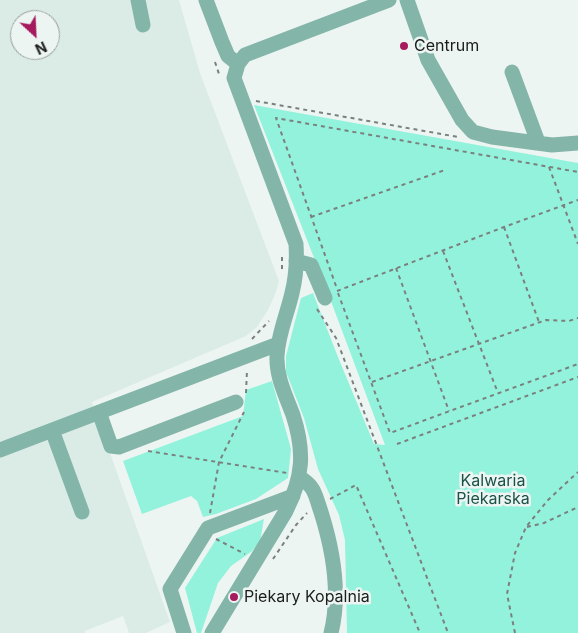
<!DOCTYPE html>
<html>
<head>
<meta charset="utf-8">
<style>
  body { margin:0 }
  #map { position:relative; width:578px; height:633px; overflow:hidden; background:#edf5f3; font-family:Inter,sans-serif }
  canvas { display:block }
  .north { position:absolute; left:10px; top:10px; width:50px; height:50px; box-sizing:border-box; background:#edf5f3; border:1px solid #999f9d; border-radius:50%; rotate:155deg; font-size:14px; font-weight:700; line-height:20px; text-align:center; color:#1a1d1c }
  .north::after { content:''; display:block; margin:auto; width:18px; height:22px; background:#a61a5e; clip-path:polygon(50% 0,100% 100%,50% 72%,0 100%) }
</style>
</head>
<body>
<div id="map">
<canvas width="578" height="633"></canvas>
<div class="north">N</div>
</div>
<script>
const ctx = document.querySelector('canvas').getContext('2d');
ctx.lineJoin = 'round';
function fillPath(path, color) { ctx.fillStyle = color; ctx.fill(path, 'evenodd'); }
function strokePath(path, color, width, dash) { ctx.strokeStyle = color; ctx.lineWidth = width; ctx.lineCap = dash ? 'butt' : 'round'; ctx.setLineDash(dash || []); ctx.stroke(path); }
function label(font, color, halo, rows, align = 'center') {
  ctx.font = font + ' Inter,sans-serif'; ctx.lineWidth = 5; ctx.setLineDash([]); ctx.textBaseline = 'middle'; ctx.strokeStyle = halo; ctx.fillStyle = color; for (const [text, x, y, turn = 0] of rows) {
    ctx.save(); ctx.translate(x, y); ctx.rotate((+turn || 0) * Math.PI / 180); ctx.textAlign = isNaN(turn) ? turn : align; if (halo) ctx.strokeText(text, 0, 0); ctx.fillText(text, 0, 0); ctx.restore();
  }
}
fillPath(new Path2D(`
  M0,0H179L200,73L279,281L276,292L268,310L257,327L246,336L92,402L170,622L146,633H129L123,616L85,631V633H0ZM20,20H50V50H20Z`), '#dbece7');
fillPath(new Path2D(`
  M254,105L578,163V633H347L345,540L339,515L318,469L304,418L286,372V356L301,298L313,293L338,357L374,444L385,445L329,296Z
  M272,381L291,449L288,478L256,499L216,514L203,517L197,501L191,496L142,514L123,461L243,416L246,390Z
  M264,519L260,542L251,552L231,566L218,583L201,633H197L185,588L217,538Z`), '#93f2dc');
strokePath(new Path2D(`
  M215,62L220,77
  M256,101L458,137
  M549,167L578,244
  M311,217L445,170
  M504,227L539,322
  M443,251L498,393
  M282,257V272
  M396,268L449,411
  M336,286L276,118L578,172
  M337,291L504,227L578,200
  M338,293L390,433L578,364
  M317,309L336,338L448,633
  M252,339L269,321
  M372,382L546,320L569,321L578,318
  M246,393L247,370
  M397,444L578,377
  M148,451L287,473
  M330,499L356,485L420,633
  M210,513L219,462L244,412
  M527,527L544,523L578,507
  M216,539L245,554
  M273,559L296,525L307,513
  M515,633L507,594L515,553L526,527L548,500L578,472`), '#7b807f', 2, [4, 4]);
strokePath(new Path2D(`
  M138,0L143,25
  M206,0L222,42L228,56L238,64
  M407,0L428,60L462,120L473,132L492,137L552,145L578,143
  M512,72L538,142
  M296,261L311,265L325,298
  M99,412L111,446L119,447L236,402
  M52,430L82,512
  M0,450L278,344
  M300,477C303,480 308,483 311,487C316,493 318,504 321,512C333,550 341,593 331,633
  M184,633L170,589L208,528L293,496
  M212,633L286,511C303,477 305,452 293,415C286,396 276,377 277,356C278,334 287,315 292,293C296,277 297,260 296,244L234,78L238,64L245,55L389,0`), '#84b5a9', 15);
for (const [x, y, r, color] of [
  [404,46,5,"#a61a5e"],
  [234,597,5,"#a61a5e"]
]) { const dot = new Path2D(); dot.arc(x, y, r, 0, 2 * Math.PI); ctx.fillStyle = color; ctx.fill(dot); strokePath(dot, '#edf5f3', 2); }
label('16px', '#1a1d1c', '#edf5f3', [
  ["Centrum",414,46],
  ["Piekary Kopalnia",244,597]
], 'left');
label('16px', '#1a5247', '#edf5f3', [
  ["Kalwaria",493,481],
  ["Piekarska",493,499]
]);
</script>
</body>
</html>
